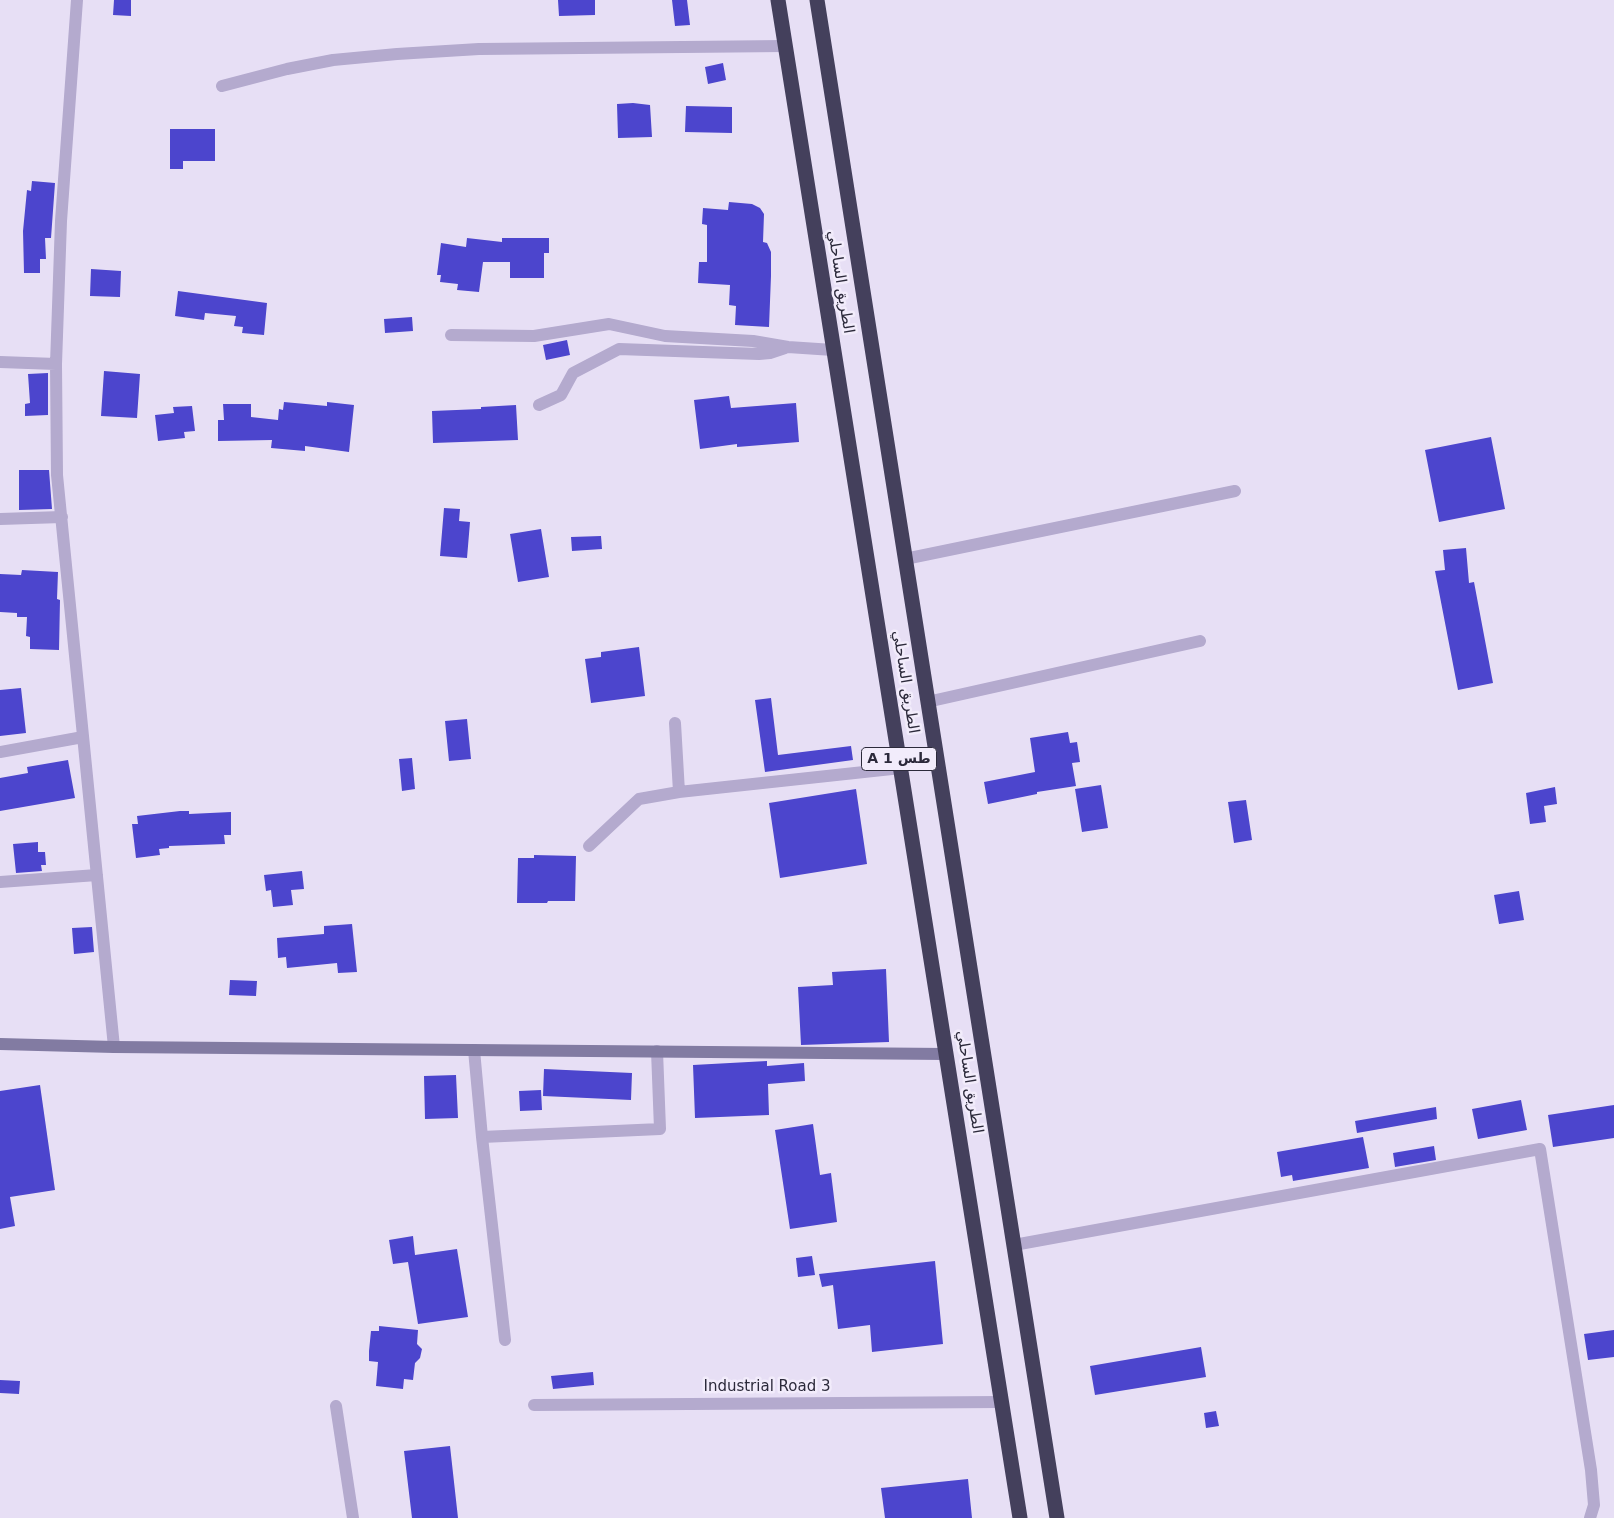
<!DOCTYPE html>
<html>
<head>
<meta charset="utf-8">
<style>
  body { margin:0 }
  canvas { display:block; background:#e7dff5 }
</style>
</head>
<body>
<canvas width="1614" height="1518"></canvas>
<script>
const ctx = document.querySelector('canvas').getContext('2d');
ctx.lineJoin = 'round';
function fillPath(path, color) { ctx.fillStyle = color; ctx.fill(path, 'evenodd'); }
function strokePath(path, color, width, dash) { ctx.strokeStyle = color; ctx.lineWidth = width; ctx.lineCap = dash ? 'butt' : 'round'; ctx.setLineDash(dash || []); ctx.stroke(path); }
function label(font, color, halo, rows, align = 'center') {
  ctx.font = font + ' "DejaVu Sans","Noto Naskh Arabic",sans-serif'; ctx.lineWidth = 5; ctx.setLineDash([]); ctx.textBaseline = 'middle'; ctx.strokeStyle = halo; ctx.fillStyle = color; for (const [text, x, y, turn = 0] of rows) {
    ctx.save(); ctx.translate(x, y); ctx.rotate((+turn || 0) * Math.PI / 180); ctx.textAlign = isNaN(turn) ? turn : align; if (halo) ctx.strokeText(text, 0, 0); ctx.fillText(text, 0, 0); ctx.restore();
  }
}
fillPath(new Path2D(`
  M114,0H131V16L113,15Z
  M558,0H595V15L559,16Z
  M672,0H687L690,25L675,26Z
  M723,63L726,80L708,84L705,67Z
  M633,103L650,105L652,137L618,138L617,104Z
  M686,106L732,107V133L685,132Z
  M170,129H215V161H183V169H170Z
  M32,181L55,183L51,238H45L46,259H40V273H24L23,231L27,190L31,191Z
  M729,202L752,204L760,208L764,214L763,242L767,243L771,252V276L769,327L735,325L736,306L729,305L730,285L698,283L699,262H707V225L702,224L703,208L728,210Z
  M467,238L502,242V238H549V253H544V278H510V262H483L479,292L457,290L458,284L440,282L441,275H437L441,243L466,247Z
  M91,269L121,271L120,297L90,296Z
  M178,291L267,303L264,335L242,333L243,327L234,326L236,316L205,313L204,320L175,316Z
  M412,317L413,331L385,333L384,319Z
  M567,340L570,355L546,360L543,345Z
  M104,371L140,374L137,418L101,416Z
  M48,373V415L25,416V404L30,403L28,374Z
  M729,396L731,408L796,403L799,442L737,447V444L700,449L694,400Z
  M284,402L327,406V402L354,405L349,452L305,446V451L271,448L272,440L218,441V420H224L223,404H251V417L278,420L279,409L283,410Z
  M516,405L518,440L433,443L432,411L481,409V407Z
  M192,406L195,431L184,432L185,438L158,441L155,415L174,413L173,407Z
  M1491,437L1505,509L1439,522L1425,450Z
  M19,470H49L52,509L19,510Z
  M444,508L460,509L459,521L470,522L467,558L440,556Z
  M541,529L549,577L518,582L510,534Z
  M601,536L602,549L572,551L571,537Z
  M1466,548L1469,583L1474,582L1493,683L1458,690L1435,571L1445,570L1443,550Z
  M22,570L58,572L57,599L60,600L59,650L30,649V637L26,636L27,617H17V613L0,612V574L21,575Z
  M639,647L645,696L591,703L585,659L601,657V652Z
  M21,688L26,733L0,736V690Z
  M771,698L778,755L851,746L853,760L765,772L755,700Z
  M467,719L471,759L449,761L445,721Z
  M1068,732L1070,743L1077,742L1080,762L1072,763L1076,786L1037,792V794L988,804L984,782L1035,772L1030,738Z
  M412,758L415,789L402,791L399,759Z
  M68,760L75,798L0,811V778L28,773L27,767Z
  M1101,785L1108,828L1082,832L1075,789Z
  M1555,787L1557,804L1544,806L1546,822L1530,824L1526,793Z
  M856,789L867,864L780,878L769,803Z
  M1246,800L1252,840L1234,843L1228,802Z
  M180,811H189V814L231,812V835H224L225,844L169,846V848L159,849L160,855L136,858L132,824H138L137,816Z
  M38,842V852H45L46,865H41L42,871L16,873L13,844Z
  M534,855L576,856L575,901H548L547,903H517L518,858H534Z
  M302,871L304,889L291,890L293,905L273,907L271,890L266,891L264,875Z
  M1519,891L1524,920L1499,924L1494,895Z
  M352,924L357,972L338,973L337,963L287,968L286,957L278,958L277,938L324,934V926Z
  M92,927L94,952L74,954L72,928Z
  M886,969L889,1042L801,1045L798,987L833,985L832,972Z
  M230,980L257,981L256,996L229,995Z
  M767,1061V1066L804,1063L805,1081L768,1084L769,1115L695,1118L693,1065Z
  M544,1069L632,1073L631,1100L543,1096Z
  M456,1075L458,1118L425,1119L424,1076Z
  M40,1085L55,1190L10,1197L15,1226L0,1229V1091Z
  M541,1090L542,1110L520,1111L519,1091Z
  M1521,1100L1527,1130L1478,1139L1472,1109Z
  M1614,1105V1138L1553,1147L1548,1115Z
  M1436,1107L1437,1119L1357,1133L1355,1121Z
  M813,1124L820,1175L831,1173L837,1222L790,1229L775,1130Z
  M1363,1137L1369,1168L1293,1181L1292,1175L1281,1177L1277,1152Z
  M1434,1146L1436,1160L1395,1167L1393,1153Z
  M413,1236L415,1255L457,1249L468,1317L418,1324L408,1262L393,1264L389,1240Z
  M812,1256L815,1275L798,1277L796,1258Z
  M935,1261L943,1344L872,1352L870,1325L838,1329L833,1285L822,1287L819,1274Z
  M379,1326L418,1330L417,1344L422,1349L420,1358L415,1363L413,1380L404,1379L403,1389L376,1386L378,1362L369,1361V1351L371,1331H379Z
  M1614,1330V1357L1588,1360L1584,1334Z
  M1201,1347L1206,1377L1095,1395L1090,1366Z
  M593,1372L594,1385L553,1389L551,1376Z
  M0,1380L20,1381L19,1394L0,1393Z
  M1216,1411L1219,1426L1206,1428L1204,1413Z
  M450,1446L458,1518H412L404,1451Z
  M968,1479L972,1518H885L881,1488Z`), '#4c45cd');
strokePath(new Path2D(`
  M77,0L61,221L56,364L57,475L114,1047
  M222,86L287,69L333,60L397,54L479,49L785,46
  M451,335L534,336L609,324L665,336L753,341L788,347L833,350
  M0,362L56,364
  M539,405L561,395L573,373L619,349L759,354L770,353L785,348
  M0,519L62,517
  M905,559L1235,491
  M927,702L1200,641
  M675,723L679,792
  M0,752L83,737
  M589,846L639,799L679,792L901,768
  M0,882L97,875
  M474,1050L482,1137L505,1340
  M482,1137L660,1129L657,1051
  M1014,1245L1540,1149L1591,1470L1594,1505L1590,1518
  M534,1405L1001,1402
  M336,1406L353,1518`), '#b4aace', 12);
strokePath(new Path2D(`
  M0,1044L114,1047L947,1054`), '#827ba2', 12);
strokePath(new Path2D(`
  M778,0L1020,1518
  M817,0L1057,1518`), '#44405c', 15);
for (const [x, y, w] of [
  [899,759,75]
]) { const box = new Path2D(); box.roundRect(x - w / 2, y - 11.5, w, 23, 4); ctx.fillStyle = '#f2ecfb'; ctx.fill(box); strokePath(box, '#2c2a3b', 1); }
label('bold 14px', '#2c2a3b', null, [
  ["A 1 طس",899,759]
]);
label('15px', '#2c2a3b', '#f2ecfb', [
  ["الطريق الساحلي",840,282,81],
  ["الطريق الساحلي",905,682,81],
  ["الطريق الساحلي",969,1082,81],
  ["Industrial Road 3",767,1387]
]);
</script>
</body>
</html>
